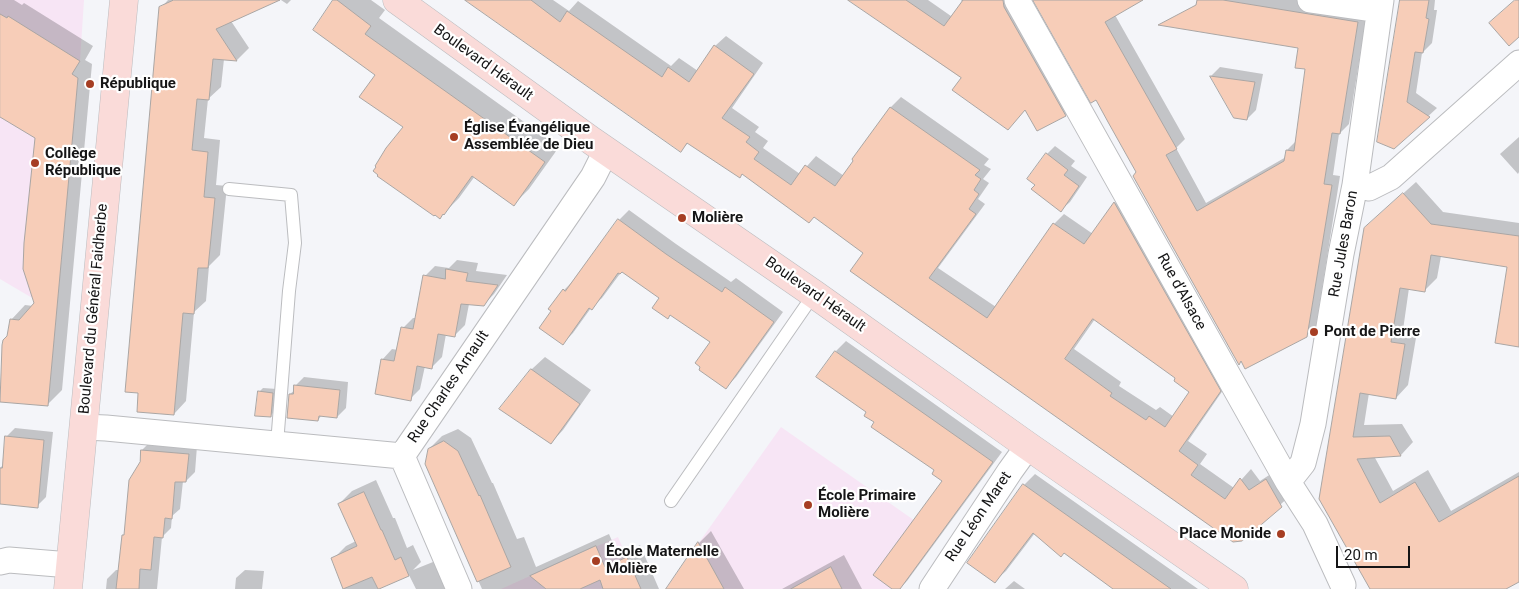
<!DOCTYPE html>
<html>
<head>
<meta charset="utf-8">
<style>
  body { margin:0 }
  #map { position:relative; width:1519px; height:589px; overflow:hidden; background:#f4f5f9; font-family:Roboto,sans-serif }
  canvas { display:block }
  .scale { position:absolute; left:1336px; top:546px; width:74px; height:22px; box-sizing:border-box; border:2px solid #151516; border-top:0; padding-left:6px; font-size:15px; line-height:18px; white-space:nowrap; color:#151516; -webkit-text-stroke:4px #fff; paint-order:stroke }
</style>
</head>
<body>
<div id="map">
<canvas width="1519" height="589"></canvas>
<div class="scale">20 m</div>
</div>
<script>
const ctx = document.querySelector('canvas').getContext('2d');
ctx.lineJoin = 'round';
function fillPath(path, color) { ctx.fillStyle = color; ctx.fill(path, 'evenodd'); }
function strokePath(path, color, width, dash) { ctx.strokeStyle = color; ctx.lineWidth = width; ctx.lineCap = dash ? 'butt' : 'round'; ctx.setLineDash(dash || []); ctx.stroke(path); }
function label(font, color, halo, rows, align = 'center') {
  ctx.font = font + ' Roboto,sans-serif'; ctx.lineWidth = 4.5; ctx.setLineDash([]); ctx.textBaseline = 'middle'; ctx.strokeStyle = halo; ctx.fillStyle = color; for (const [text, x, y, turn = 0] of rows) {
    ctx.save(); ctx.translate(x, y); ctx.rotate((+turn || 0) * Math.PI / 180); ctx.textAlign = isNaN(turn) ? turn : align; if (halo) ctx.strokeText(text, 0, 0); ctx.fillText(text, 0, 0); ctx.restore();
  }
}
fillPath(new Path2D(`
  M0,0H84L80,61L72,74L78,78L56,312L0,279Z
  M781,427L938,537L900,589H666Z
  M618,537L641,589H501L552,566Z`), '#f7e5f5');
fillPath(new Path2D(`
  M0,0H14L22,5L24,3L93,46L85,60L92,64L62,390L48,404L9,336L11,320L25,305L33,306L35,304L37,138L0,115Z
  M168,0H277L231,21L249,48L237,60L224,59L221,87L208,99L204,138L220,140L216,185L227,186L220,255L209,266L206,301L194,312L186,401L174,414L161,8Z
  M281,0H291L287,4Z
  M335,0H371L385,10L379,18L559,147L529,189L514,204L475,176L459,198L444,213L405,127Z
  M467,0H553L569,11L578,1L671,66L679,58L698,71L715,46L726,36L763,63L732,108L759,127L755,132L768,141L763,148L800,174L816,156L844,176L855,161L854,159L891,107L901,97L989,159L984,165L991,169L983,179L989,183L978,199L985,204L938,268L996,307L1054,224L1064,214L1093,234L1115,203L1125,193L1230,380L1188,441L1207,454L1200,464L1234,488L1251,469L1260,481L1277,470L1291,495L1242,539L865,252L814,216L743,173L739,177L689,142L681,150ZM1095,319L1177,378L1191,391L1174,417L1160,407L1156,410L1119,386L1121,382L1074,349Z
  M868,0H928L981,37L961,0H1015L1074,106L1065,115L1025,110L1008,129L963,78Z
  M1035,0H1138L1115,15L1185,139L1176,148L1206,203L1286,157L1287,150L1296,141L1306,68L1299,47L1198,0H1309L1367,12L1349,124L1339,134L1333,175L1340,176L1316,326L1306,336L1242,360L1239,363L1137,172L1096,99Z
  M1401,0H1435L1434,10H1437L1432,43L1422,53L1416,93L1437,108L1394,148Z
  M1220,67L1263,74L1256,110L1247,119L1234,117L1211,76Z
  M1519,137V172L1518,174L1500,154Z
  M1055,146L1075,161L1071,166L1087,177L1070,202L1061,210L1037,184L1047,154Z
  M1416,182L1443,212L1519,223V345L1508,266L1441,256L1437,278L1425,290L1409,288L1403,330L1417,332L1408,385L1396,398L1369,393L1364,425L1402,424L1413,442L1401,455L1374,456L1393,491L1428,470L1451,511L1519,472V580L1503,589H1371L1320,499L1378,216Z
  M629,210L676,244L731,282L736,278L783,312L736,377L726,387L712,342L671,314L668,317L661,297L622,271L602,298L591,308L573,333L563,343L552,311L564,290L574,280L619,220Z
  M457,260L478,263L476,271L507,275L494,294L483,305L469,304L465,325L455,335L446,334L442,357L432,367L425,366L420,389L410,399L382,360L392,349L398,350L403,328L413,318H416L425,276L435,266L449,268Z
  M846,341L1002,452L907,581L899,589H894L943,480L936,470L876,422L867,412L836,351Z
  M545,357L591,390L563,430L551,443L501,408L532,369Z
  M304,377L348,382L346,408L337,417L322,415L318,420L290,394L295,390V386Z
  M263,388L277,389L275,411L270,416L259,392Z
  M15,428L53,432L46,497L37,506L0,503V468L3,465L6,437Z
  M458,429L471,438L492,483H493L517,539L524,537L536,567L609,534L618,555L640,545L659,589H482L427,464L429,449L442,436Z
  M151,441L197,446L195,472L186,481H183L180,509L172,516L171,528L162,537L157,589H106L107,579L116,570H119L123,535L125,534L141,463L142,450Z
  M1035,474L1198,589H1115L1064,552L1035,533L1006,571L995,581L968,562L1024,485Z
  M376,480L393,518H395L407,548L413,545L421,562L413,570L438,560L450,589H416L409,575L377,589H345L333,559L346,546L356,541L339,504L352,491Z
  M711,531L744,589H667L699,543Z
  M844,555L862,589H782Z
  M245,570L264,571L262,589H235L236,578Z
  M1014,581L1025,589H1005Z`), '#0003');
const building = new Path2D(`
  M174,0H280L216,29L237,61L213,59L209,100L197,99L192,150L208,152L204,197L215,198L208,268H198L194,314L183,313L174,415L137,412L138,393L125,392L159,7Z
  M333,0H337L371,26L365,34L545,162L514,206L472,176L444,215L443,214L440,219L435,215L434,216L377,176L378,175L373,171L376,167L375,166L386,148L403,127L359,97L375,75L313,30Z
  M465,0H531L560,22L567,11L662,77L668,67L689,82L714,45L754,74L722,118L750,137L746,142L759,152L754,159L791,185L805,165L835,186L853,161L852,159L890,107L980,170L975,175L981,179L974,190L979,194L969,209L976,214L929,278L987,318L1053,223L1084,244L1114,202L1221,391L1179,451L1198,465L1191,475L1225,499L1240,478L1249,490L1266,479L1282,507L1242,541L1233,542L850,271L863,253L814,217L809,223L742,174L740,178L687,143L681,152ZM1093,319L1175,378L1174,381L1189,392L1165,427L1149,416L1146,420L1110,396L1112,393L1065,359Z
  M848,0H906L944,26L963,0H1003L1004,7L1066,116L1037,131L1025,110L1008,130L952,90L961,78Z
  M1033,0H1143L1105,22L1177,149L1166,155L1197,211L1284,161L1286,150L1294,151L1305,69L1295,68L1298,48L1158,25L1196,5L1197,0H1223L1358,22L1340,134L1332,133L1324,184L1332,185L1307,337L1245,369L1241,361L1239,365L1133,176L1136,172L1108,122L1096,100L1091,103Z
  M1400,0H1429L1426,18L1429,19L1423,53L1415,52L1407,102L1430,117L1394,149L1377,142Z
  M1515,0H1519V37L1509,46L1489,23Z
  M0,14L7,18L8,16L80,61L72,74L78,78L48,406L0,402L2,345L3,340L7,336L10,319L19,320L34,303L23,269L24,243L35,138L0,117Z
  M1210,76L1255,82L1247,120L1234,118Z
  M1046,153L1068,170L1064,175L1079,186L1061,212L1031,189L1035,185L1027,179Z
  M1403,193L1431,224L1519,236V347L1495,343L1507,267L1431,255L1425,292L1400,288L1391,342L1405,344L1396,399L1360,393L1353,437L1390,436L1401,456L1357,459L1380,503L1415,482L1439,522L1519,476V582L1506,589H1370L1319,499L1364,228Z
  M618,219L666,254L722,292L725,287L774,322L726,389L699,370L700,367L695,363L710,342L670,315L668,319L652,308L659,298L622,272L620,274L618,273L592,310L589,308L563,345L539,328L551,311L548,309L563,289L565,291Z
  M446,269L468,273L466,281L498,285L484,306L461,304L455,337L438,334L432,369L417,366L411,401L375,394L381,359L394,361L401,327L413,329L423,275L445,279Z
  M835,351L993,462L900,589H892L873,575L942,481L932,474L934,470L871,427L874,422L864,416L866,412L816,377Z
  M531,369L580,404L551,444L499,409Z
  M294,385L340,390L337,418L319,416L318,421L287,418L289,394H293Z
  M258,391L273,393L271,417L255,416Z
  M5,436L44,440L38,508L0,504V468H2Z
  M444,441L458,451L479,496L480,495L511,567L477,582L425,464L428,449Z
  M141,450L189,454L186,482H175L172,519L165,518L163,538L154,537L151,570L140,569L139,589H116L122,535H124L129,480L140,462Z
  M1023,484L1085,528L1171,589H1113L1064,553L1061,557L1033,533L995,583L967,563Z
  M364,492L381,530H382L395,560L401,557L409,576L379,589H378L372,577L343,589L331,558L357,546L338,504Z
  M698,542L724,589H666Z
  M596,546L605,567L627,557L641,589H603L600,580L580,589H546L530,576Z
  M831,567L842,589H791Z`);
fillPath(building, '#f7cdb8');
strokePath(building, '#aaa6a4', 1);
const lane = new Path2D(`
  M229,189L291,195L295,243L289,291L277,444
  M671,501L814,294`);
const street = new Path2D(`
  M1017,0L1288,482L1315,524L1343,585
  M1310,0L1379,10
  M1355,185L1369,188L1391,177L1519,63
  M83,427L106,428L402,456L593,177L606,151
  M402,456L459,589
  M1288,482L1303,463L1313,424L1341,254L1355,185L1381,0
  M0,562L9,560L70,565
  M932,589L1010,471L1028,446`);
const secondary = new Path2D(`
  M397,0L592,141L814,294L1028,446L1234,589
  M68,589L124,0`);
strokePath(lane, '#bbbcbf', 14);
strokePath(street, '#bbbcbf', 27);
strokePath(secondary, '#bbbcbf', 29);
strokePath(lane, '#fff', 12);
strokePath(street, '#fff', 25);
strokePath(secondary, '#fadbd9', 28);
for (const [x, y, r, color] of [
  [90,84,5,"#a63e23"],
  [454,137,5,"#a63e23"],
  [35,163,5,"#a63e23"],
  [682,218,5,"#a63e23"],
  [1314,332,5,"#a63e23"],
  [808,505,5,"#a63e23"],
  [1281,534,5,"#a63e23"],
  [596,561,5,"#a63e23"]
]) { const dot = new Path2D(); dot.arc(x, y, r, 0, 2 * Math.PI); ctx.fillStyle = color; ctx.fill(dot); strokePath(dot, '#fff', 2); }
label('15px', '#151516', '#fff', [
  ["Boulevard Hérault",483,63,36],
  ["Rue Jules Baron",1344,244,-80],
  ["Rue d’Alsace",1181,292,61],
  ["Boulevard Hérault",815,295,35],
  ["Boulevard du Général Faidherbe",94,309,-85],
  ["Rue Charles Arnault",449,387,-56],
  ["Rue Léon Maret",979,517,-56]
]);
label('bold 15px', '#151516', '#fff', [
  ["République",100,84],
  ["Église Évangélique",464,128],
  ["Assemblée de Dieu",464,145],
  ["Collège",45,154],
  ["République",45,171],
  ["Molière",692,218],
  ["Pont de Pierre",1324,332],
  ["École Primaire",818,496],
  ["Molière",818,513],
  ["Place Monide",1271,534,"right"],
  ["École Maternelle",606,552],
  ["Molière",606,569]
], 'left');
</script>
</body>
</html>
